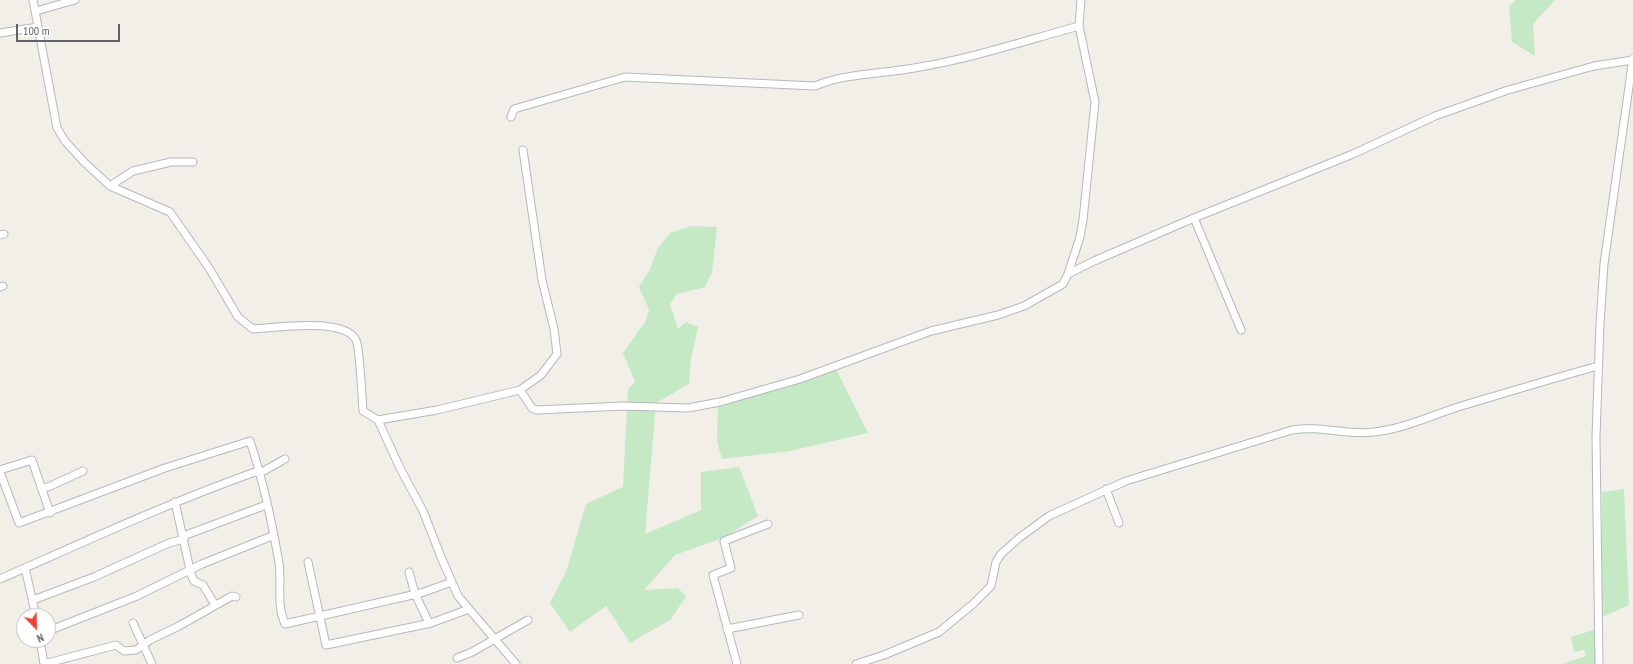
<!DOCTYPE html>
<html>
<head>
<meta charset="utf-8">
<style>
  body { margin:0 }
  #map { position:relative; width:1633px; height:664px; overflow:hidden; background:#f1efe8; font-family:"PT Sans Narrow",sans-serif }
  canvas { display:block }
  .north { position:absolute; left:16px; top:608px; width:40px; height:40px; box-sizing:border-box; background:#fff; border:1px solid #bfc1c3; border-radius:50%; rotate:157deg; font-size:11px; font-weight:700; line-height:16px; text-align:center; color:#5f6368 }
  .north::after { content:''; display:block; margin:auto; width:14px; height:18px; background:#ea4335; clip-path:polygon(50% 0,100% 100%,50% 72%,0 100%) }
  .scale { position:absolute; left:16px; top:24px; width:104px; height:18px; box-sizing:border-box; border:2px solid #5f6368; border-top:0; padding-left:5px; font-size:12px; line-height:14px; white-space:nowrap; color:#5f6368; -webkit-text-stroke:3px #fff; paint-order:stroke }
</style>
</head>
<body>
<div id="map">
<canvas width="1633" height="664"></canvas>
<div class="north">N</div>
<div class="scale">100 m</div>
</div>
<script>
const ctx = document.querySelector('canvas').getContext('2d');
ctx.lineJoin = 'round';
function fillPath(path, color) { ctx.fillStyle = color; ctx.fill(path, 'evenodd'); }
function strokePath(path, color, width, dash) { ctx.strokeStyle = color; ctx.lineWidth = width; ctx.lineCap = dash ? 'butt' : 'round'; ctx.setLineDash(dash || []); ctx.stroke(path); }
fillPath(new Path2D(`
  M1516,0H1555L1533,24L1535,56L1512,42L1509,6Z
  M691,226L717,227L712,272L705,287L677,294L670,304L678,329L686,322L698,327L691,359L689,384L656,403L645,534L701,510V472L739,467L758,516L725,537L675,555L644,590L678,588L686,597L670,620L630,643L606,606L570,632L550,603L566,572L586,504L623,487L628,389L635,382L623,353L645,322L649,310L639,287L650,269L658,248L670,233Z
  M836,369L868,433L790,451L722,459L717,441L718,406L796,384Z
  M1624,489L1629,605L1602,617V492Z
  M1597,629L1598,664H1562L1586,656L1584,650L1574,652L1571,637Z`), '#c5e8c5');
const minor = new Path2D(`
  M33,0L57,128L65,141L84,162L110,186L170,212L209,268L238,317L253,329C276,328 344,317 356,340C360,348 362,398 363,411L378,420L400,468L423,511L441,557L458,596L516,664
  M36,11L75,0
  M1079,26L1081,0
  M0,33L38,27
  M511,117L514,109L625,77L815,86C846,73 881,74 914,68C970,59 1024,41 1079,26L1095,102L1083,220L1080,237L1068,274
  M110,186L133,171L171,162H193
  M1194,218L1241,330
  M0,235L4,234
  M0,287L3,286
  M520,390L532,408L536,410L624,406L688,408L720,402L800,379L931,331L998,315L1024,306L1063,284L1068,274L1094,261L1194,218L1353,154L1435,116L1508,90L1594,66L1633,60
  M378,420L437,410L520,390L541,375L557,354L554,329L542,280L523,150
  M0,470L32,460L50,513
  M0,472L19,523L165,468L250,441C263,480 272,522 279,563C282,584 276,604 285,624L421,593L452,582
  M41,488L48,487L83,471
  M1106,489L1119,523
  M175,502L191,574L194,581L203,585L215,605
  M308,562L326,645L431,623L469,609
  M25,568L36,616
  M409,572L415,594L429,623
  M0,579C84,542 168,503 255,472L260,473L285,459
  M33,600L94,577L169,543L184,539L186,535L266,505
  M133,623L152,664
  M727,629L799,615
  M48,631L137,596L202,564L272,536
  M40,640L44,664
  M457,658L472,652L528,620
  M44,664L116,645L124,651L136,650L150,640L179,626L232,596L236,597
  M737,664L713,575L731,568L724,541L768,524
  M856,664L884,655L939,632L973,604L991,586L996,562L1001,554L1019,538L1049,516L1126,481L1292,430C1322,425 1347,436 1374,432C1403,429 1430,416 1458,407C1505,393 1551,379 1598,366
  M1599,664L1596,437L1600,324L1604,264L1633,58`);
strokePath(minor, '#b5b8bc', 9);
strokePath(minor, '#fff', 7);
</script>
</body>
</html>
